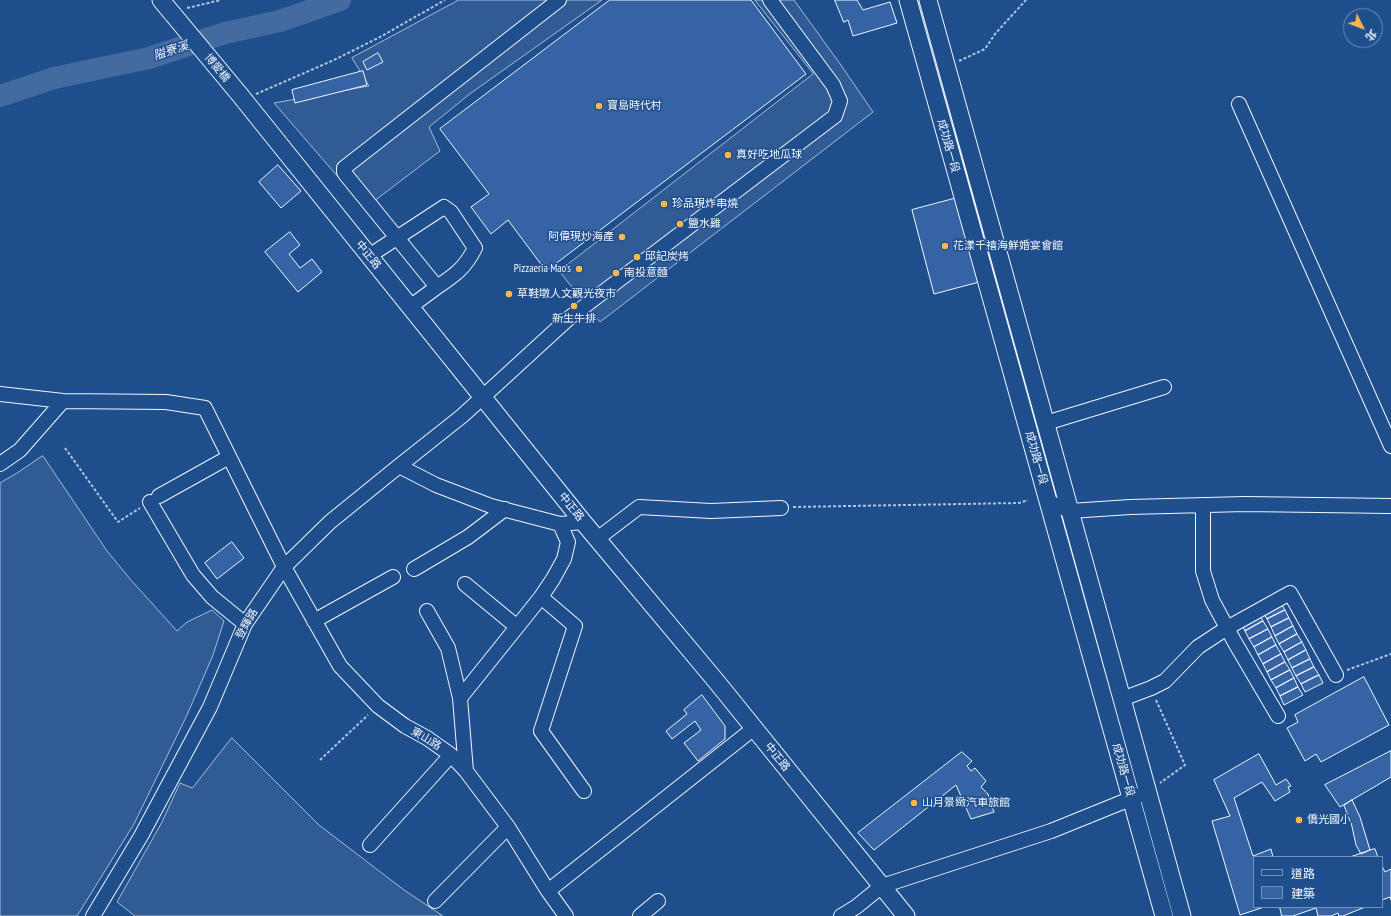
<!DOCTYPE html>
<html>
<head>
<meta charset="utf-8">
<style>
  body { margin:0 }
  #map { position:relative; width:1391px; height:916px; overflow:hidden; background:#1f4e8c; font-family:"PT Sans Narrow","Noto Sans TC",sans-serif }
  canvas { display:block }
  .legend { position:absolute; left:1253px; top:856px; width:130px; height:52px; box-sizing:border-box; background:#1f4e8c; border:1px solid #7391ba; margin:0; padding:5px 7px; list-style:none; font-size:12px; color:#f2f6ff }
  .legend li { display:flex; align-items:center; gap:8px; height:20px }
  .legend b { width:20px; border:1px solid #7391ba }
  .north { position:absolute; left:1343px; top:8px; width:40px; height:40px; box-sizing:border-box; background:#1f4e8c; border:1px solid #7391ba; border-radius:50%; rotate:132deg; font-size:11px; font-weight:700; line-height:16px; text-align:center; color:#f2f6ff }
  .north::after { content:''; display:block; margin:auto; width:14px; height:18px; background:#ffb74d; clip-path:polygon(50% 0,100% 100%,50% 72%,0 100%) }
</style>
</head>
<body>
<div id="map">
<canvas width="1391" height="916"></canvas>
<ul class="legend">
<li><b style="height:5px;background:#1f4e8c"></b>道路</li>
<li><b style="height:11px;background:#3563a3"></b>建築</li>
</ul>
<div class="north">北</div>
</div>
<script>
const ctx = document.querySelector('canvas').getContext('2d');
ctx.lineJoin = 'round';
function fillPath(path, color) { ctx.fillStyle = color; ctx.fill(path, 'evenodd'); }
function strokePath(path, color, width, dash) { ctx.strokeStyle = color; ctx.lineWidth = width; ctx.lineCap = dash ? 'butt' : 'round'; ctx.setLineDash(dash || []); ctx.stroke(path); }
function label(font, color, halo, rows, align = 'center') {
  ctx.font = font + ' "PT Sans Narrow","Noto Sans TC",sans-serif'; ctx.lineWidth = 3; ctx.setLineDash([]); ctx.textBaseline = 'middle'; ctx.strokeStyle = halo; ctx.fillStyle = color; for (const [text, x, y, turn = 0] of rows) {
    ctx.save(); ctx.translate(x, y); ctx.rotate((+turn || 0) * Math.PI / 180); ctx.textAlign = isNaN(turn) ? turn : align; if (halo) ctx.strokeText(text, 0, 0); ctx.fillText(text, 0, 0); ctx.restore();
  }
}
const built = new Path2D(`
  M459,0H602L471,93L429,127L440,151L365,208L274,103L369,86L352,58Z
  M755,0H794L843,68L873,112L600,322L559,271L813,74Z
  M43,456L107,551L130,579L177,631L187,622L212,610L224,621L213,655L187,715L134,824L77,916H0V483L17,473Z
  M232,738L319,825L404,890L443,916H135L117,902L162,822L180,783L192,788Z`);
fillPath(built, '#305b95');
strokePath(built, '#a8bbd7', 1);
strokePath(new Path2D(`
  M0,96L54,78L149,58L225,33L280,21L340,0`), '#446ba0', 22);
const building = new Path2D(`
  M610,0H751L806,74L546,271L508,220L491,234L471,207L489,194L440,129Z
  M835,0H857L863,10L890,2L897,23L853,36L848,20L844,22Z
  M378,53L383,62L367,70L363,62Z
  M363,71L367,85L295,103L292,90Z
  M278,165L301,191L281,208L259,182Z
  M957,198L979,282L934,294L912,210Z
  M290,232L300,245L289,254L300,268L312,259L322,272L298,292L265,252Z
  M232,542L244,558L217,579L205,563Z
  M1280,602L1285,610L1267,619L1262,611Z
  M1285,610L1289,618L1271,627L1267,619Z
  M1259,613L1263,621L1245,631L1241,622Z
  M1289,618L1293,626L1275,636L1271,627Z
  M1263,621L1268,629L1249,639L1245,631Z
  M1293,626L1297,634L1279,644L1275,636Z
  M1268,629L1272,637L1254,647L1249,639Z
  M1297,634L1302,642L1284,652L1279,644Z
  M1272,637L1276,645L1258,655L1254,647Z
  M1302,642L1306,650L1288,660L1284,652Z
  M1276,645L1281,654L1263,664L1258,655Z
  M1306,650L1310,659L1292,668L1288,660Z
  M1281,654L1285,662L1267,672L1263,664Z
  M1310,659L1314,667L1296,676L1292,668Z
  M1285,662L1290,670L1271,680L1267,672Z
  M1314,667L1319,675L1301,684L1296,676Z
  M1290,670L1294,678L1276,688L1271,680Z
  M1319,675L1323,683L1305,692L1301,684Z
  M1364,677L1389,725L1321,762L1316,754L1305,761L1287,728L1298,722L1295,715Z
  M1294,678L1298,687L1280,696L1276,688Z
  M1298,687L1303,695L1284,705L1280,696Z
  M702,695L725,726V739L698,761L684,743L701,730L695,721L672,739L666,731L687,714L684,710Z
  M1391,751V777L1340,807L1325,785Z
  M962,752L972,761L967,766L971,771L975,768L986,781L981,787L988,794L994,812L971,819L956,785L874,850L858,833Z
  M1259,754L1276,785L1286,779L1291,786L1288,787L1290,792L1275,801L1262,782L1234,798L1253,856L1271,849L1273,857H1254V907H1264L1240,915L1212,821L1230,816L1214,780Z
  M1352,800L1360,817L1370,850L1361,854L1356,845L1351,822L1344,806Z
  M1375,849L1378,857H1350L1370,850Z
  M1382,866L1385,872L1391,869V900L1390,897L1382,900Z
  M1280,907H1365L1343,916H1339L1338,913L1331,916H1318L1316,908L1293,916H1282Z`);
fillPath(building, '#3563a3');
strokePath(building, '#f2f6ff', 1);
const minor = new Path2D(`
  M1239,104L1391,446
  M369,256L444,207L451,212L475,248C465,268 455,275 437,287
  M410,307L437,287L346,175L344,172V168L559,0
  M0,394L63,401L166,402L205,408L284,567L340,666L378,706L405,726L427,738L451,755L466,771L508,827L548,891L566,916
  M1046,423L1164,387
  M0,464L20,450L63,401
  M399,466L436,485L491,506L560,524L583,522
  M159,496L229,457
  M150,502L193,575L212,597L245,624
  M1049,502L1070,511L1130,507L1245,504L1391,506
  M1203,505V571L1212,600L1234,641L1278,716
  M597,539L639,507L711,511L781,508
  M414,569L468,537L505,509
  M465,584L517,627
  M541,597L575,626L541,731L584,791
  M427,611L448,648L460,698
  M314,621L393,577
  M1122,699L1151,688L1165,681L1198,647L1227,628L1290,593L1336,675
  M466,771L460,698L541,597L553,579L564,559L568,542L560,524
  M370,845L451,755
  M548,891L753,729
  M435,901L508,827
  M93,916L141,836L210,707L245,624L284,567L330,522L399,466L462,416L569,318L835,116L840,101L833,85L770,0
  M640,916L658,901
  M841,916L856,907L882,886L1051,831L1140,795`);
const major = new Path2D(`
  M161,0L240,95L583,522L716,681L906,916
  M908,0L1164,916
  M928,0L1070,511L1182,916`);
strokePath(minor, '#f2f6ff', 16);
strokePath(major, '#f2f6ff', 19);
strokePath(new Path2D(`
  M187,8L221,0
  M959,61L985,49L995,34L1026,0
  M256,94L334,60L380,37L445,0
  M65,448L118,522L140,508
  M793,507L1019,503L1028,500
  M1347,670L1391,654
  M1156,700L1185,765L1160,783
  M320,760L368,715`), '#b3c4dc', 2, [3, 2]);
strokePath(minor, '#1f4e8c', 14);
strokePath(major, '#1f4e8c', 17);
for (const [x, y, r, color] of [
  [599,106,4,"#ffb74d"],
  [728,155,4,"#ffb74d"],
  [664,204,4,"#ffb74d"],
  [680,224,4,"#ffb74d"],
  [622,237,4,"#ffb74d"],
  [945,246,4,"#ffb74d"],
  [637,257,4,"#ffb74d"],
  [579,269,4,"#ffb74d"],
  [616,273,4,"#ffb74d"],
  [509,294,4,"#ffb74d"],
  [574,306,4,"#ffb74d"],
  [914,803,4,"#ffb74d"],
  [1299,820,4,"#ffb74d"]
]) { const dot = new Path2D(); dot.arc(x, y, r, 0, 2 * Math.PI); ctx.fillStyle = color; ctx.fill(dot); strokePath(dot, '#1f4e8c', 1.5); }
label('11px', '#f2f6ff', '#1f4e8c', [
  ["博愛橋",217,68,50],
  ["成功路一段",948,146,74],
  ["中正路",368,255,51],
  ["成功路一段",1036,458,74],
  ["中正路",571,507,51],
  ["登輝路",247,624,-61],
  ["東山路",426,739,31],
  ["中正路",777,757,51],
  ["成功路一段",1123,770,74]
]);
label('11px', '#f2f6ff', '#1f4e8c', [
  ["寶島時代村",607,106],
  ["真好吃地瓜球",736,155],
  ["珍品現炸串燒",672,204],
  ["鹽水雞",688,224],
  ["阿偉現炒海產",614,237,"right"],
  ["花漾千禧海鮮婚宴會館",953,246],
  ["邱記炭烤",645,257],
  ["Pizzaeria Mao's",571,269,"right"],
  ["南投意麵",624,273],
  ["草鞋墩人文觀光夜市",517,294],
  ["新生牛排",574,319,"center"],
  ["山月景緻汽車旅館",922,803],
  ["僑光國小",1307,820]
], 'left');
label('italic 12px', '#f2f6ff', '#1f4e8c', [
  ["隘寮溪",171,51,-18]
]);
</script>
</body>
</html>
